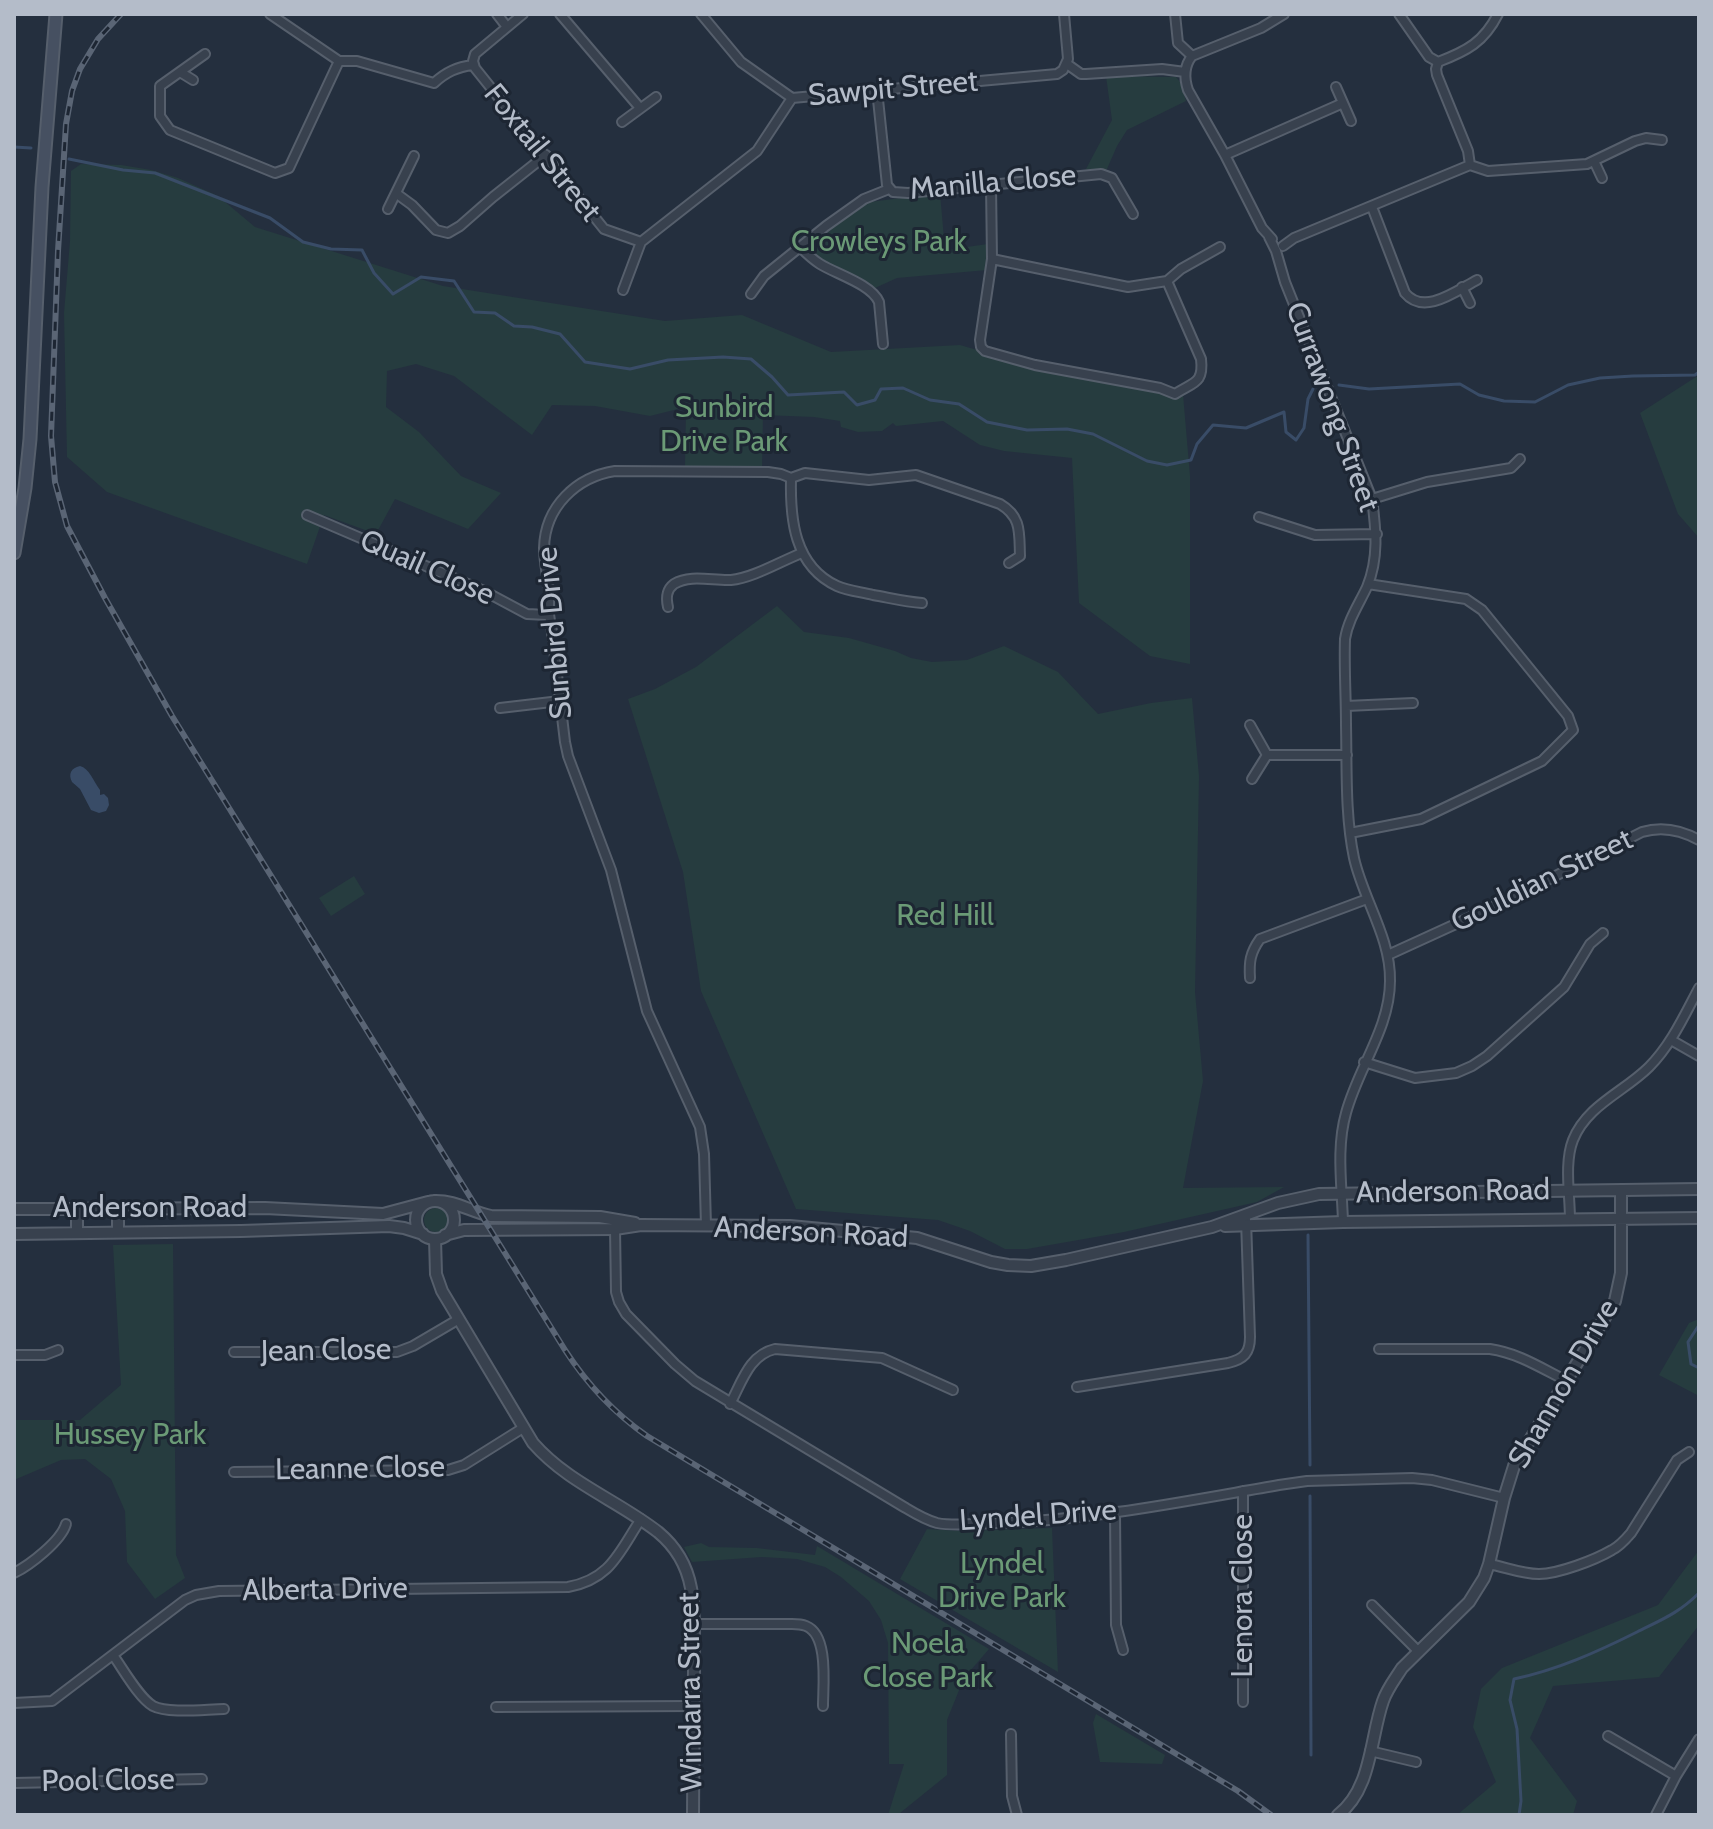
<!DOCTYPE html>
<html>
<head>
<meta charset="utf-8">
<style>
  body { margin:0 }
  #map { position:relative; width:1713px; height:1829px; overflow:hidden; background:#242f3e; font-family:Cabin,sans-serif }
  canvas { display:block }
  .frame { position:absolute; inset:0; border:16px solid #b4bcc9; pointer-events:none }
</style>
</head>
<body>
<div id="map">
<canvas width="1713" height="1829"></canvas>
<div class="frame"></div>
</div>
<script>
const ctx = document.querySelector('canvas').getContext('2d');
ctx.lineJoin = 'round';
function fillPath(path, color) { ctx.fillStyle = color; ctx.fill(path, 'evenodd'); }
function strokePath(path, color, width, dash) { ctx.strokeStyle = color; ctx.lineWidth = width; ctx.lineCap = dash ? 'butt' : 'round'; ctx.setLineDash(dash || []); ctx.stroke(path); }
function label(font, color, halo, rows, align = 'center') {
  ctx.font = font + ' Cabin,sans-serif'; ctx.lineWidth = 6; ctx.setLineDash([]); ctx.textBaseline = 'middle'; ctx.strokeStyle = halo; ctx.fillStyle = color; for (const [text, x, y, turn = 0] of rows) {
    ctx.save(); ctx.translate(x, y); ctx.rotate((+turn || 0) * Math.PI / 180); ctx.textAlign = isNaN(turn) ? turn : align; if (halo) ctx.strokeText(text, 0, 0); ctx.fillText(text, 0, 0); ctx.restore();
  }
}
fillPath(new Path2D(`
  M1106,76L1176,77L1181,83L1186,101L1127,130L1117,146L1107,169H1086L1112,120Z
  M81,164L121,165L151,170L178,178L218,196L255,227L443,286L665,321L742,315L831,352L960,345L1049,371L1183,394L1190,476V664L1150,656L1079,603L1072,458L1004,451L980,445L943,421L896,426L893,423L882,431L858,432L841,427L840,421L814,417L763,415L762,469L685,466L686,407L650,416L595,406L552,405L532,435L454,376L416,364L387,371L386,407L419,432L461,476L501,493L468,529L395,499L376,534L324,515L307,564L107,492L67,457L64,313L70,241L71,171Z
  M940,193L945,250L988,244L987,270L897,278L875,288L812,255L811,247L862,203Z
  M1699,375V538L1678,514L1640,413Z
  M777,606L804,632L849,638L895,651L911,658L932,662L967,660L1004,646L1058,672L1098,714L1151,703L1192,698L1199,776L1195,992L1203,1081L1183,1188L1284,1187L1257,1202L1124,1232L1027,1249H1005L970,1231L938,1220L796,1209L701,991L683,872L628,699L655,689L696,667Z
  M354,876L365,894L331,916L319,898Z
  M424 1220a12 12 0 1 1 24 0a12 12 0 1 1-24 0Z
  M173,1244L176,1555L185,1578L155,1599L127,1562L125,1511L111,1479L85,1459L61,1460L14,1480V1420H80L121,1385L113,1245Z
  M1699,1319V1396L1659,1375L1689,1323Z
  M1052,1528L1058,1672L900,1579L927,1529L961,1531Z
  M701,1543L709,1547L757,1548L815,1555L817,1546L989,1649L964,1678L947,1720V1775L900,1813L888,1815L904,1764H889L888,1643L881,1620L869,1601L841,1577L825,1567L797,1559L762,1557L692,1562L684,1547Z
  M1699,1550V1625L1659,1677L1553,1686L1530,1738L1577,1801L1573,1815H1457L1496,1782L1473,1727L1481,1689L1502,1668L1658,1605Z
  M1096,1714L1165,1755L1162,1764L1100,1762L1093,1723Z`), '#263c3f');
fillPath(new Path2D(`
  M80,766C89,768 94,782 100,790V795L104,794L108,798L109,805L106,811L99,813L91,810L80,789L72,782C68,774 71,768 80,766Z`), '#394c67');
strokePath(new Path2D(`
  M14,147L31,148
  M69,159L123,170L155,173L270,218L303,242L331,249L362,250L374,273L393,294L421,277L454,281L474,312L495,313L514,326L532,327L560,334L585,362L630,369L668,360L723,357L751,359L772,377L788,395L844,392L857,405L875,400L881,389L903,388L930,400L959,404L987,422L1027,430L1067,429L1093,434L1147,461L1167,465L1191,460L1197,444L1213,425L1246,428L1284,412L1286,432L1296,440L1304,428L1308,399L1313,389
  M1339,385L1369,389L1460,384L1479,395L1504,401L1535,402L1568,385L1600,378L1633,376L1695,375L1699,372
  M1308,1235L1310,1465
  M1699,1325L1688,1342L1691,1364L1699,1368
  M1310,1496L1311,1755
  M1519,1815L1521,1801L1517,1729L1510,1700L1514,1679C1557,1670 1597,1652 1637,1632C1661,1620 1679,1613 1699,1593`), '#394c67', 3);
const minor = new Path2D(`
  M270,14L339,61
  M497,14L507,27
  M523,14L475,54L473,61L475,68L604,229L641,242L757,151L792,98
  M560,14L640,108
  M701,14L741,62L792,98L1057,74L1063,70L1068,59L1064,14
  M1175,14L1178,43L1192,56
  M205,54L160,86V116L170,130L275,173L289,168L339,61H357L434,83C446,72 457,67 473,65
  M1438,62C1467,51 1484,42 1498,14
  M1067,64L1081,74H1086L1162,69L1185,72
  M180,72L193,80
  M1336,87L1351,121
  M877,90L887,185L893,192L908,193L1101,174L1112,178L1133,214
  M622,122L656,97
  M1225,155L1343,103
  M1594,161L1602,178
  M1470,165L1488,171L1587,164L1635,141L1646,138L1662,140
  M991,185L992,259L980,340L981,347L985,351L1035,365L1160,388L1175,394C1193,382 1204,384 1201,359L1167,281
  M397,194L412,205L436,230L448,233L460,226L493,197L546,155
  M1372,207L1405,293C1424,316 1456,291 1477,280
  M388,209L414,156
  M1269,237L1276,251L1285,282L1372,499C1376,529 1379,558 1367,587C1359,604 1348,620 1345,639C1344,668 1346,696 1346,725C1347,768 1345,815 1354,858C1363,899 1391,938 1390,981C1390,1028 1358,1068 1346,1113C1336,1148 1342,1186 1343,1222
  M1272,239L1262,228L1225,155L1188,90C1184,78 1184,66 1192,56L1261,28L1284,14
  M1283,246L1294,238L1470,165L1468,151L1437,75L1436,69L1438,62L1429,57L1399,14
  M800,247C806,253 812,259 820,264C836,274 871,284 879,302L883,344
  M992,259L1128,287L1167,281L1181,269L1220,247
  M1462,287L1470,303
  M623,290L641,242
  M751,294L764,276L826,226L864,199L889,189
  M791,478C790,519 794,566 837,586C848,591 861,592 873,595C890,598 906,602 922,603
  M1372,499L1427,482L1511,468L1520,459
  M307,515L484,591L527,614L547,615
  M1259,517L1315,535L1377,534
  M668,607C666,598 666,590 674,584C690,574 713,581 731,580C753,578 781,561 802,553
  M1346,706L1413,703
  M500,708L560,701
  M1250,725L1267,755
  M1252,779L1267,755H1347
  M1350,833L1421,819L1542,761L1573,730L1568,716L1482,610L1466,599L1368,584
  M1388,955L1506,901L1642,832C1662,826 1681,830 1699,840
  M1250,978C1249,962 1250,953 1260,939L1367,899
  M1671,1040L1699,1056
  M1364,1062L1415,1078L1456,1073L1472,1066L1487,1056L1564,987L1590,944L1603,933
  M1570,1220C1570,1195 1564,1163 1573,1140C1587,1105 1624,1092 1649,1067C1671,1045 1684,1016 1699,988
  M706,1226L704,1154L700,1127L647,1011L611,870L568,756L565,742L551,624C547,613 550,604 549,593C548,578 544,563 544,548C545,507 576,477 615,471L768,472L781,474L791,478L805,473L869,480L916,475L1000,504C1022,517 1019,533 1020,556L1009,563
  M615,1229L616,1292L619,1302L626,1314L675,1364L695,1381L904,1507C914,1513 925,1520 937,1523C956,1527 979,1523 998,1523C1093,1520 1186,1501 1279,1485L1307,1481L1412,1478L1432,1480L1504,1498
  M1379,1349H1490C1518,1353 1541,1368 1567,1381
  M234,1352H397L413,1346L459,1319
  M14,1355H45L58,1350
  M1077,1387L1228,1363C1244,1359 1250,1353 1250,1337L1246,1220
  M730,1404C742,1382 749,1355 775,1349L882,1358L953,1390
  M234,1472L448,1470L464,1465L523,1428
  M1115,1512L1116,1625L1123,1650
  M1489,1564C1505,1567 1522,1574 1539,1574C1558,1574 1595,1560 1612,1550C1620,1546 1625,1540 1631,1533L1677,1460L1689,1452
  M14,1573C30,1565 61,1541 66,1524
  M1372,1605L1419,1652
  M693,1624H792C797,1624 801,1624 806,1626C829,1635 823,1685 823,1706
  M113,1655C123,1669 139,1698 153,1706C168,1714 207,1709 224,1709
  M1243,1702V1491
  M14,1703L52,1701L185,1600L196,1595L219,1591L568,1587C611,1579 619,1552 641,1519
  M496,1707L694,1706
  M1011,1734L1012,1796L1017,1815
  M1608,1736L1676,1776
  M1370,1751L1416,1762
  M14,1783L202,1779
  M1656,1815L1676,1776L1699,1739`);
const tertiary = new Path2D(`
  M434,1201C455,1200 471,1212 491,1216L600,1217L635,1223
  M416 1220a19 19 0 1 1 38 0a19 19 0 1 1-38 0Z
  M14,1209L265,1208L383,1214L428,1202
  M1225,1226L1343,1222L1699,1218
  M118,1232V1208
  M77,1233V1208
  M14,1234L241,1231L389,1226L404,1228L423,1234
  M445,1235L464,1230L615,1229L641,1225L790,1226L917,1238L991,1262L1008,1265L1031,1266L1066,1260L1212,1227L1278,1203L1319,1194L1699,1189
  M435,1239L436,1274L442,1291L533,1443C568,1483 617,1500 658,1532C675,1546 687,1566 691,1588C696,1614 693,1642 694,1668C694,1717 693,1766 693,1815
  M1338,1815C1372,1789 1370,1738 1383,1701C1387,1689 1395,1679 1402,1668L1469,1602L1484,1578L1489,1564L1504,1498L1514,1466L1615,1301L1621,1273V1190`);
const secondary = new Path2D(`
  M14,553L25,488L30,439L42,187L56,14`);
strokePath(minor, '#565f6c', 12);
strokePath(tertiary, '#565f6c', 14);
strokePath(secondary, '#565f6c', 15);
strokePath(minor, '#38414e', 8);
strokePath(tertiary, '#38414e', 10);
strokePath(secondary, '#465061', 11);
const rail = new Path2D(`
  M121,14L98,39L80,69L72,91L66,124L58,251L51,436L55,482L67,526L105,598L172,716L565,1350C587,1384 614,1413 647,1436L1238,1791L1271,1815`);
strokePath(rail, '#5a6575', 6);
strokePath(rail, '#1d2633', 3, [9]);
label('30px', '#b4bcc9', '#1d2633', [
  ["Sawpit Street",893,89,-5],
  ["Foxtail Street",542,153,51],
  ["Manilla Close",993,183,-5],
  ["Currawong Street",1332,407,70],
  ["Quail Close",427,568,24],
  ["Sunbird Drive",555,633,-95],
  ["Gouldian Street",1542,881,-26],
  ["Anderson Road",1453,1192,-1],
  ["Anderson Road",150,1208],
  ["Anderson Road",811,1233,3],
  ["Jean Close",326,1351,-1],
  ["Shannon Drive",1564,1384,-60],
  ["Leanne Close",360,1469,-1],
  ["Lyndel Drive",1038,1516,-4],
  ["Alberta Drive",325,1590,-1],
  ["Lenora Close",1243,1596,-90],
  ["Windarra Street",691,1692,-91],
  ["Pool Close",108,1781,-1]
]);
label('30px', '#6b9a76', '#1d2633', [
  ["Crowleys Park",879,242],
  ["Sunbird",724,408],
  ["Drive Park",724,442],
  ["Red Hill",945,916],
  ["Hussey Park",130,1435],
  ["Lyndel",1002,1564],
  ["Drive Park",1002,1598],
  ["Noela",928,1644],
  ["Close Park",928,1678]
]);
</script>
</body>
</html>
